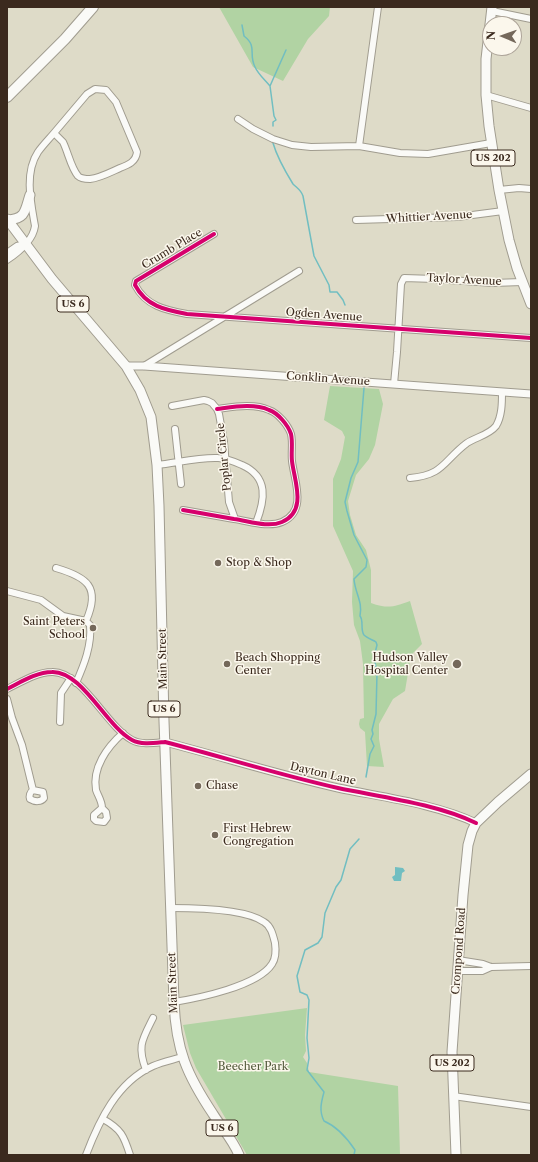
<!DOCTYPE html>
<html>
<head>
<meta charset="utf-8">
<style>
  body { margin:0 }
  #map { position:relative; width:538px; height:1162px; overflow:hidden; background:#dedbc8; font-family:"Libre Caslon Text",serif }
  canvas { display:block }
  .frame { position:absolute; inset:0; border:8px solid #3b2a1e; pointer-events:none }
  .north { position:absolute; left:482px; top:16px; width:40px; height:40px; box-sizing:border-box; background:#fbf7ec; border:1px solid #aea59a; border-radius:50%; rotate:272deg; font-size:11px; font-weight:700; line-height:16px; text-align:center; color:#3b2a1e }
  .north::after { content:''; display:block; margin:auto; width:14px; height:18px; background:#74685a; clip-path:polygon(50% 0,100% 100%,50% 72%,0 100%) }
</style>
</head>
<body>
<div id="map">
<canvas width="538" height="1162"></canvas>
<div class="frame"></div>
<div class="north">N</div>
</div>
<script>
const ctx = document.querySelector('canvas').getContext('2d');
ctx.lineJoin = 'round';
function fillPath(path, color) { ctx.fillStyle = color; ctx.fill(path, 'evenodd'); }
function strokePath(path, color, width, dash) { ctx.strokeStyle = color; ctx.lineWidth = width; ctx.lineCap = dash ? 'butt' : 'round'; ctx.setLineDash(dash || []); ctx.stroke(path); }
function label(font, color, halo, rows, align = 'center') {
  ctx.font = font + ' "Libre Caslon Text",serif'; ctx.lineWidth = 3; ctx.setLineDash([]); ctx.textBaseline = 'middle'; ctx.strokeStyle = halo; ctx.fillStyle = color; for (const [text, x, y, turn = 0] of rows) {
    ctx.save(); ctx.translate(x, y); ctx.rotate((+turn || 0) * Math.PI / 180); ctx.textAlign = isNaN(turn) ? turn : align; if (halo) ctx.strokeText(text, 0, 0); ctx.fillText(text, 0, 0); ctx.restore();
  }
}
fillPath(new Path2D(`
  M219,7H330L329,16L308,39L283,81L253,67Z
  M330,386L379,389L383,404L375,445L369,459L356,475L348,501L350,515L356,535L366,550L371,570V603C388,609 394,607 410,601L422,644L411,655L405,691L393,699L379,724V739L384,767L367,766L365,732L360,728L359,724L360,719L364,718L363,664L360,641L354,625L352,602L353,571L333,526V479L341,459L345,437L342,431L324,420Z
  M307,1008L305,1035L306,1051L303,1057L307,1063L309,1072L398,1086L400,1155H247L196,1068L190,1053L183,1025Z`), '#b1d3a3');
fillPath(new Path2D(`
  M395,867L403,868L405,871L402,873L401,881H394L392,877L395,875Z`), '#71bec1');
strokePath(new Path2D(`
  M242,25L244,36C258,47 248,53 255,67C258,74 265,80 270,86
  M273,126V122L276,120L274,116L270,86L286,50
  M273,143C277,157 285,171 293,184C297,188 301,190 303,196L314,256L329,285L330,292H337L343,300L345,305
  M364,388L358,462L351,478L345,502L347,511L354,535L367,560L366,567L354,579C355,593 363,602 360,616C364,621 360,629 364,635C367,638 373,640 376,642L377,645L374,657L377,673L376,714L372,730L373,734L371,739L374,746L370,754L366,777
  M354,1155L355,1150C347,1138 338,1127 324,1121C319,1111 321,1103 324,1092L307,1070L309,1058L307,1038L309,1000L307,995L300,992L297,976L305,950L318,943L322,937L325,913L336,887L341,880L350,849L359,839`), '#71bec1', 1.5);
const minor = new Path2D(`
  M492,11L531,19
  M95,89L106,90L116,102L137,152C136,162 128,165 120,168C111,172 100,178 90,179C87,179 81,179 78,176C71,168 68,152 63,142C60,139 57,136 54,133L87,94Z
  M486,95L531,108
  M238,119L253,129L273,139L292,145L311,147L359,146L400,153L428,154L491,143
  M359,146L378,7
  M499,190L519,188L531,189
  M356,220L457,217L503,211
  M214,234L136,281L135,285C146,306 165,310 187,314L531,338
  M7,253L17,246L25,244
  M7,260C19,252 33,241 35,226C31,203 24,173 38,152C43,145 49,139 54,133
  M144,366L299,271
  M394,384L397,352L401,284L404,278L435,279L493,283L522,282
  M172,406L204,400L208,401L212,403L217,409L219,414L224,442L229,502L235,519
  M175,429L181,484
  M157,465C176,463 199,457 218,458C226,458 235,462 242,465C269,477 265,500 256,523
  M410,478C444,475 443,461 467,443C476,437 489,435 496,426C502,416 502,403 502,392
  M183,510C200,513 217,516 234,519C249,521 268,528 282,522C308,511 294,480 292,461C291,453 293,442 291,434C288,425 278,413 269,410C254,403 233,407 217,409
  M56,568C87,577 101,587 86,621
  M7,591L41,600L63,616L86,621
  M76,683C84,665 92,645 90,625L86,621
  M7,689C21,682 37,672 52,672C82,671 106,726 132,740C141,745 154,743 165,742
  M7,699L12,718L22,745L33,790
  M60,722L61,693L71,678
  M33,790L43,792L44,798C41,802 35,802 30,799C29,796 30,792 33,790Z
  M102,808C102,801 98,796 96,790C92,768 107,747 123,733
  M102,808L106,812L107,818L104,822L96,821L94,819V815Z
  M171,908C193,908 246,909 264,922C271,926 273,935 275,943C276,950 276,958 272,964C258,986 199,998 174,1002
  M458,960L483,964L491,967L531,966
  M457,971H482L491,967
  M146,1070C137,1046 142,1040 153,1018
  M453,1096L531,1107
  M103,1119C121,1129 124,1136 130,1155
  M86,1155C99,1121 117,1082 153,1066C162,1062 172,1060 182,1057`);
const tertiary = new Path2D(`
  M126,366H144L531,394
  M165,742C223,757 280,775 338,788C381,797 437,804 476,823`);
const primary = new Path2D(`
  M492,7L486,59V95L489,126L499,190L509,240L517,268L531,304
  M7,219L52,279L126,366L140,390L151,417L157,465L159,506L164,721L174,1002C176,1050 187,1075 213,1114C221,1127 233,1140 239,1155
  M8,220C26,219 25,210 30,195
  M456,1155L452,1052L463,895L468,845L472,831L476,823L498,802L531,774`);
const trunk = new Path2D(`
  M7,97L65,39L93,7`);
strokePath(minor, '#a09c8f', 8);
strokePath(tertiary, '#a09c8f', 9);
strokePath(primary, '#a09c8f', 11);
strokePath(trunk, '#a09c8f', 12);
strokePath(minor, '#fafaf7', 6);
strokePath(tertiary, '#fafaf7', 7);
strokePath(primary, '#fafaf7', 9);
strokePath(trunk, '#fafaf7', 10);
strokePath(new Path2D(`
  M214,234L136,281L135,285C146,306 165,310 187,314L531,338
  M183,510C200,513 217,516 234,519C249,521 268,528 282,522C308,511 294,480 292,461C291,453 293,442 291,434C288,425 278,413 269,410C254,403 233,407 217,409
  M7,689C21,682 37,672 52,672C82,671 106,726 132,740C141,745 154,743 165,742C223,757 280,775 338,788C381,797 437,804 476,823`), '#d6006c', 4);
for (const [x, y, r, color] of [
  [218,563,4,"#74685a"],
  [93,628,4,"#74685a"],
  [227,664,4,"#74685a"],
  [457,664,5,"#74685a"],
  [198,786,4,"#74685a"],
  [215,835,4,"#74685a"]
]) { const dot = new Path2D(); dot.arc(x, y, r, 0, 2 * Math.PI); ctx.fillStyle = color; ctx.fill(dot); strokePath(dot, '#fbf7ec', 1.5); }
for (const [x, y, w] of [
  [493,158,44],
  [73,304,32],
  [164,709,32],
  [452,1063,44],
  [222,1128,32]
]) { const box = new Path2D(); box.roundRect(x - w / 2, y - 8, w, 16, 3); ctx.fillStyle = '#fbf7ec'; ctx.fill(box); strokePath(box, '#3b2a1e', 1); }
label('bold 10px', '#3b2a1e', null, [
  ["US 202",493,158],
  ["US 6",73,304],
  ["US 6",164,709],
  ["US 202",452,1063],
  ["US 6",222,1128]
]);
label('11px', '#3b2a1e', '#fbf7ec', [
  ["Whittier Avenue",429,217,-3],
  ["Crumb Place",172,249,-31],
  ["Taylor Avenue",464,280,3],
  ["Ogden Avenue",324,315,4],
  ["Conklin Avenue",328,379,4],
  ["Poplar Circle",224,457,-96],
  ["Main Street",163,659,-91],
  ["Dayton Lane",323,774,13],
  ["Crompond Road",459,951,-86],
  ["Main Street",173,983,-92]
]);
label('11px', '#3b2a1e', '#fbf7ec', [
  ["Stop & Shop",226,563],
  ["Saint Peters",85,622,"right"],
  ["School",85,635,"right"],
  ["Beach Shopping",235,658],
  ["Center",235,671],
  ["Hudson Valley",448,658,"right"],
  ["Hospital Center",448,671,"right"],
  ["Chase",206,786],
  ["First Hebrew",223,829],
  ["Congregation",223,842]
], 'left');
label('11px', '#545b3d', '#fbf7ec', [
  ["Beecher Park",253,1067]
]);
</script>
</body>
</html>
